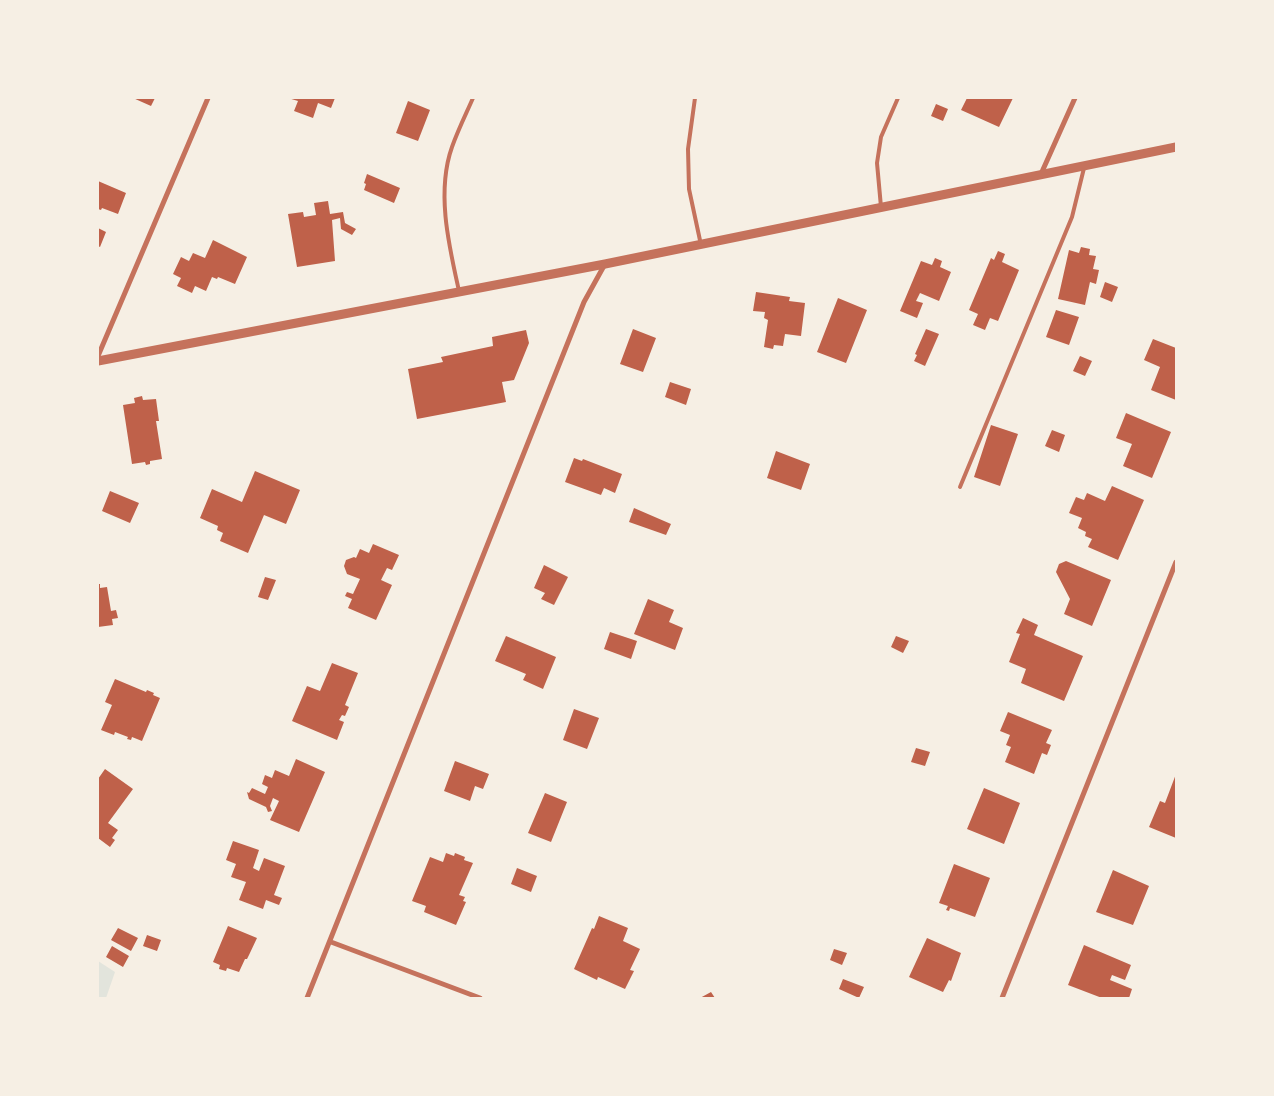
<!DOCTYPE html>
<html>
<head>
<meta charset="utf-8">
<style>
  body { margin:0 }
  #map { position:relative; width:1274px; height:1096px; overflow:hidden; background:#f6efe4; font-family:Manrope,sans-serif }
  canvas { display:block }
  .frame { position:absolute; inset:0; border:99px solid #f6efe4; pointer-events:none }
</style>
</head>
<body>
<div id="map">
<canvas width="1274" height="1096"></canvas>
<div class="frame"></div>
</div>
<script>
const ctx = document.querySelector('canvas').getContext('2d');
ctx.lineJoin = 'round';
function fillPath(path, color) { ctx.fillStyle = color; ctx.fill(path, 'evenodd'); }
function strokePath(path, color, width, dash) { ctx.strokeStyle = color; ctx.lineWidth = width; ctx.lineCap = dash ? 'butt' : 'round'; ctx.setLineDash(dash || []); ctx.stroke(path); }
fillPath(new Path2D(`
  M98,961L115,972L106,998H98Z`), '#e2e4dc');
fillPath(new Path2D(`
  M133,98H155L151,106Z
  M288,98H335L331,108L318,103L313,118L294,111L298,101Z
  M967,98H1013L999,127L961,110Z
  M408,101L430,110L418,141L396,133Z
  M936,104L948,109L943,121L931,116Z
  M367,174L400,188L394,203L364,190L366,184L364,183Z
  M98,181L126,193L118,214L102,208L101,210L98,209Z
  M328,201L330,214L343,212L345,223L356,229L352,235L341,229L340,218L332,220L335,261L297,267L288,214L303,212L304,217L316,215L314,203Z
  M98,228L106,232L100,247L98,246Z
  M213,240L247,257L235,284L218,277L217,279L212,277L206,291L195,286L192,293L177,286L181,278L173,274L181,257L189,261L193,253L205,258Z
  M1081,247L1090,249L1089,255L1096,256L1093,269L1099,270L1096,284L1090,282L1085,305L1058,299L1069,250L1079,253Z
  M998,251L1005,254L1002,262L1019,270L998,321L990,318L985,330L973,325L978,314L969,310L991,258L994,260Z
  M935,258L942,261L940,267L951,272L939,301L920,293L916,301L923,303L917,318L900,311L921,261L932,265Z
  M1105,282L1118,287L1112,302L1100,297Z
  M756,292L790,297L789,301L805,303L801,336L785,334L783,346L774,345L773,349L764,347L768,320L764,318L765,312L753,311Z
  M838,298L867,310L846,363L817,352Z
  M1056,310L1079,317L1069,345L1046,337Z
  M633,329L656,338L643,372L620,364Z
  M926,329L939,334L925,366L914,361L917,355L915,354Z
  M526,330L529,343L514,380L502,382L506,402L417,419L408,369L443,362L441,357L493,346L492,337Z
  M1153,339L1176,348V400L1151,390L1160,367L1144,360Z
  M1080,356L1092,361L1085,376L1073,371Z
  M670,382L691,389L686,405L665,397Z
  M142,396L143,400L156,399L159,421H156L162,459L150,461V464L146,465L145,462L132,464L123,405L135,403L134,398Z
  M1126,413L1171,432L1152,478L1123,466L1132,444L1116,438Z
  M991,425L1018,434L1000,486L974,477Z
  M1052,430L1065,435L1059,452L1045,446Z
  M776,451L810,464L801,490L767,478Z
  M574,458L582,461L583,459L622,474L615,493L604,488L601,495L565,482Z
  M255,471L300,490L286,524L264,515L248,553L220,541L223,533L217,530L218,526L200,518L212,489L242,502Z
  M1112,486L1144,500L1118,560L1088,547L1092,539L1085,536L1086,532L1078,528L1082,518L1069,513L1076,497L1084,500L1087,493L1105,501Z
  M110,491L139,503L130,523L102,511Z
  M634,508L671,524L666,535L629,522Z
  M373,544L399,555L392,570L387,568L381,580L392,585L376,620L348,608L352,599L345,596L347,592L353,594L360,579L347,574L344,566L346,560L354,557L356,558L360,549L369,553Z
  M1066,561L1111,580L1092,626L1064,614L1070,599L1056,572L1059,564Z
  M544,565L568,577L554,605L541,599L545,593L534,588Z
  M265,577L276,580L268,600L258,597Z
  M98,584H100V588L107,587L111,611L116,610L118,618L112,619L113,625L98,627Z
  M648,599L674,610L669,622L683,628L675,650L634,634Z
  M1023,618L1038,625L1034,635L1083,656L1064,701L1021,683L1026,669L1009,662L1020,634L1016,633Z
  M610,632L637,641L631,659L604,649Z
  M506,636L556,657L543,689L523,680L526,674L495,661Z
  M896,636L909,641L903,653L891,647Z
  M332,663L358,673L345,705L349,707L345,716L342,715L339,720L344,722L337,740L292,721L307,686L320,691Z
  M115,679L146,692L147,690L154,693L153,695L160,698L142,741L132,737L131,740L127,739L128,737L115,732L114,735L101,730L112,705L105,702Z
  M574,709L599,718L587,749L563,740Z
  M1008,712L1052,730L1046,743L1051,745L1047,755L1042,753L1034,774L1005,762L1011,747L1006,745L1010,735L1000,731Z
  M916,748L930,752L925,766L911,762Z
  M296,759L325,772L299,832L270,820L279,801L273,798L270,806L272,811L268,812L266,807L249,799L247,792L249,793L252,788L265,794L268,787L262,784L265,775L272,778L275,770L289,776Z
  M455,761L489,774L483,789L475,786L470,801L444,791Z
  M105,769L133,789L108,823L118,830L112,838L115,840L110,847L98,838V779Z
  M1176,774V838L1149,827L1160,801L1165,803Z
  M984,788L1020,803L1004,844L967,829Z
  M545,793L567,802L551,842L528,833Z
  M233,841L259,850L253,868L259,871L264,858L285,866L274,895L282,898L279,905L266,900L263,909L239,900L246,882L231,877L236,864L226,860Z
  M446,853L454,856L455,853L465,857L464,860L473,863L459,895L465,897L463,901L466,902L456,925L424,912L426,906L412,901L430,857L443,862Z
  M954,864L990,878L975,917L950,908L949,911L946,910L948,906L939,903Z
  M517,868L537,876L531,892L511,884Z
  M1113,870L1149,886L1133,925L1096,912Z
  M599,916L628,928L623,941L640,949L630,970L634,971L625,989L598,977L597,980L574,969L592,928L594,929Z
  M228,926L257,938L249,955L247,959H245L239,972L227,968L226,971L219,969L220,965L213,962Z
  M118,928L138,938L131,951L111,940Z
  M147,935L161,940L157,951L143,946Z
  M927,938L961,953L951,981L949,980L943,992L909,977Z
  M1084,945L1131,965L1125,980L1112,975L1110,980L1132,989L1129,998H1102L1068,985Z
  M112,946L129,956L123,967L106,957Z
  M834,949L847,953L842,965L830,960Z
  M843,979L864,987L859,998L839,989Z
  M711,992L715,998H700Z`), '#bf614a');
strokePath(new Path2D(`
  M695,98L688,149L689,189L701,245
  M881,207L877,163L881,137L898,98
  M459,291C449,246 436,192 452,147C458,130 466,114 473,98
  M960,487L1072,217L1084,168`), '#c5725c', 4);
strokePath(new Path2D(`
  M1041,174L1075,98
  M98,356L208,98
  M331,942L480,998
  M307,998L584,302L605,264
  M1002,998L1176,562`), '#c5725c', 5);
strokePath(new Path2D(`
  M98,361L605,264L1176,147`), '#c5725c', 9);
</script>
</body>
</html>
